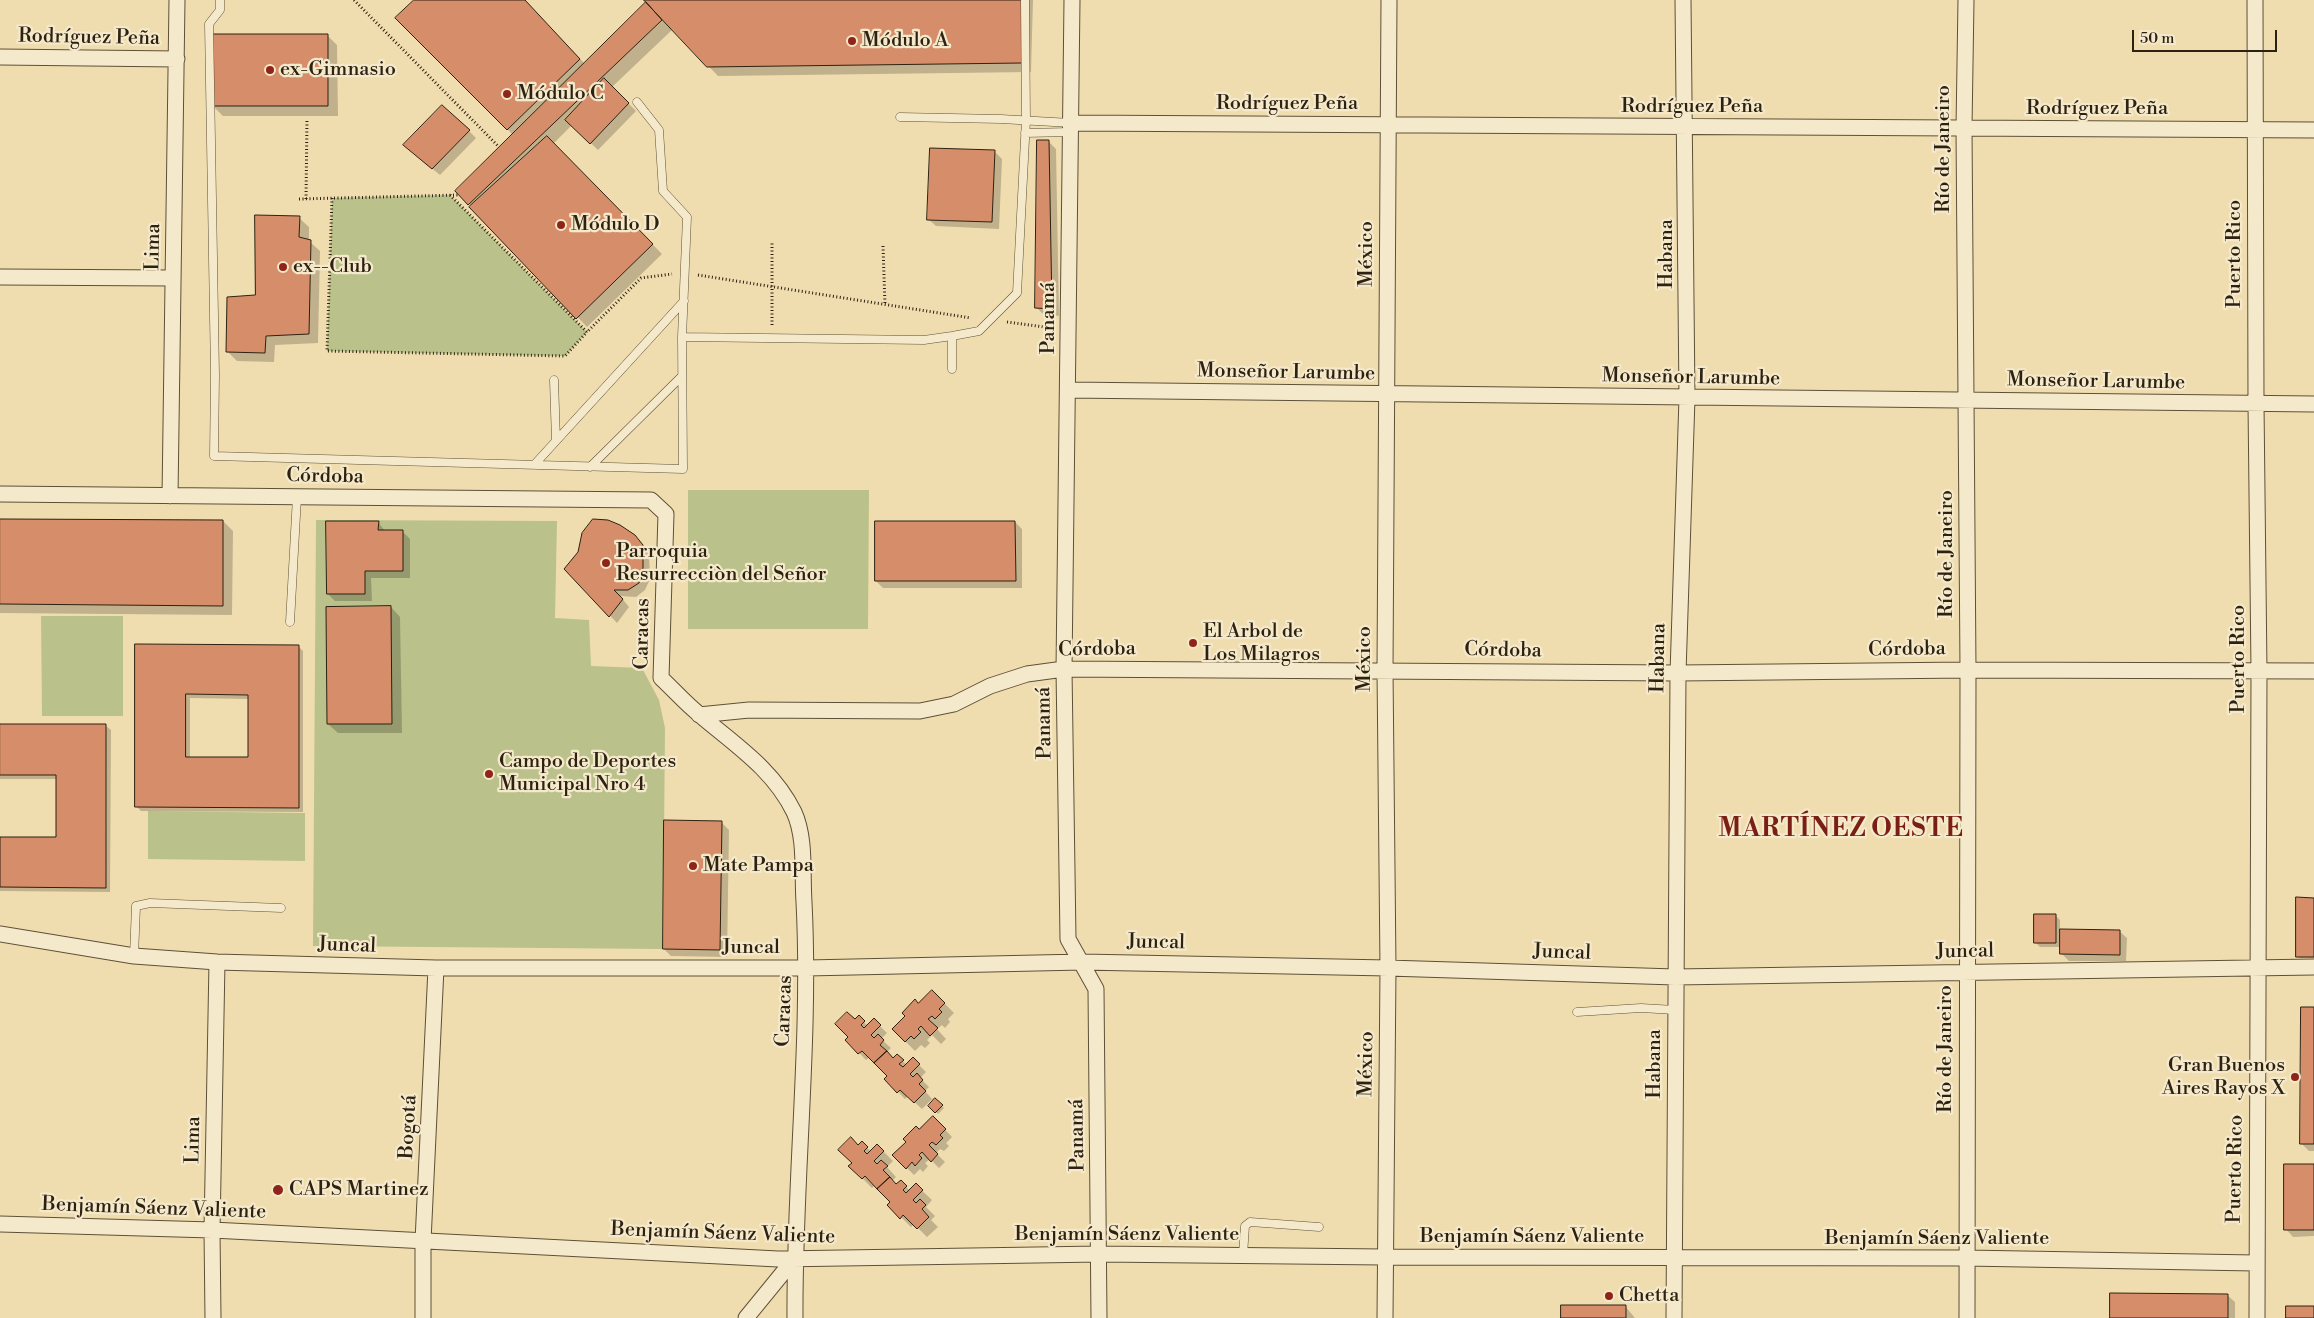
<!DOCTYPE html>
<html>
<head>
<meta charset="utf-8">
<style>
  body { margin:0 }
  #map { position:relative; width:2314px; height:1318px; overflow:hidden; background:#f0ddaf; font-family:"Libre Bodoni",serif }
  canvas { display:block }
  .scale { position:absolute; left:2132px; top:30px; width:145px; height:22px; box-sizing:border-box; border:2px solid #2d2111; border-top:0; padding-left:6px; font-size:15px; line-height:18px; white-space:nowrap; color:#2d2111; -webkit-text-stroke:4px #f5e9cb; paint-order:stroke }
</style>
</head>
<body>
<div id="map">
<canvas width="2314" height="1318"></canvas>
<div class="scale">50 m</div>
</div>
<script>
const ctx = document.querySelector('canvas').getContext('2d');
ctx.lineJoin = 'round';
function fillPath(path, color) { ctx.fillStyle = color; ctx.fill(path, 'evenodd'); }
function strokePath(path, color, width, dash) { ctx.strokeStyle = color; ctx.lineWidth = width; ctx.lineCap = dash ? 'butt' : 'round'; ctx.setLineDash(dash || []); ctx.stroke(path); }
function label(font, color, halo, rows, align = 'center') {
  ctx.font = font + ' "Libre Bodoni",serif'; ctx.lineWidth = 4.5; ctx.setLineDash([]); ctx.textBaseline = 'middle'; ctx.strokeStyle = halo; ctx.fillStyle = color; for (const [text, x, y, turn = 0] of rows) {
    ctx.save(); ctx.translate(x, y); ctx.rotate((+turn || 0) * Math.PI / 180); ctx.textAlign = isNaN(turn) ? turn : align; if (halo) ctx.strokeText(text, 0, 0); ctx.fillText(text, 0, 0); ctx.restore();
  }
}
fillPath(new Path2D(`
  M450,195L587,332L565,356L327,351L332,198Z
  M688,490H869L868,629H688Z
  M316,520L557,521L555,618L589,620L591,666L642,668L659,700L665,728L663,949L313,946Z
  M41,616H123V716H42Z
  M148,811L305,813V861L148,859Z`), '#bac18a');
fillPath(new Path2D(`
  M416,0H524L585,64L647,2L645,0H1033L1031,72L718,76L673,29L612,87L636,111L598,150L572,125L553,144L662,254L587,327L457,191L513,135L397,18Z
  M327,35L337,45L338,116H223L213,106Z
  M469,131L476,138L440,175L412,152Z
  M1049,142L1056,149L1059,316L1044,315L1036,307Z
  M995,152L1002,159L999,229L936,226L928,219Z
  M299,218L309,227V241L320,251L318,343L275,345L274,362L237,361L227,351Z
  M0,520L223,521L233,531L232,615L0,613Z
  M378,522L385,531H402L410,539V578H371L372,601H335L328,594Z
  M1015,522L1022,529V588H883L876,581Z
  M634,536L649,554L650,579L645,590L636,597L620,596L629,607L617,623L566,569L580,552Z
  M391,607L400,617L402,733H338L328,724Z
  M137,645L298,646L303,651V812L141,811L136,806ZM190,698L250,699V758H190Z
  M0,725L106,726L111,730L110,892L0,891V838H57V779H0Z
  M722,823L729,830L727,957L671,956L664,949Z
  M2314,899V958H2299L2297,956Z
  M2056,916L2060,920V930L2119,931L2127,938L2126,961H2069L2062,954V947H2040L2036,943Z
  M932,991L954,1013L948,1019L950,1022L945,1028L942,1025L937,1029L946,1039L941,1044L932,1035L927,1040L930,1043L925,1048L921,1045L915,1051L893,1029Z
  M2314,1009V1151H2309L2302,1144Z
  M859,1017L868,1026L874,1020L887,1033L881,1039L891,1048L886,1053L893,1060L897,1056L907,1065L913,1059L926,1072L920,1078L929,1087L925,1091L932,1099L922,1109L908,1096L905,1099L886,1079L889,1076L870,1057L866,1060L847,1040L855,1021Z
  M935,1100L944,1108L938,1114L930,1106Z
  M933,1117L952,1137L946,1143L949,1146L944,1151L940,1149L936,1153L945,1162L939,1168L930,1159L925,1163L928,1166L923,1172L920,1169L914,1175L894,1155Z
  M862,1142L871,1152L877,1145L893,1161L887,1167L896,1177L892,1181L896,1185L901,1181L910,1191L916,1185L932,1200L926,1207L935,1216L931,1220L938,1227L927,1237L914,1224L911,1227L889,1205L892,1202L875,1185L872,1188L850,1166L853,1163L858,1146Z
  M2314,1166V1236L2293,1237L2286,1229Z
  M2227,1295L2235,1302V1318H2111Z
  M1625,1306L1635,1318H1562Z`), '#0003');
const building = new Path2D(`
  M414,0H525L580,59L507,130L395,18Z
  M644,0H1023L1022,63L707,67Z
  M646,2L662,20L468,205L455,191Z
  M212,34H328V106H212Z
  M604,78L629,103L590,144L565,120Z
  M442,105L470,130L432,169L403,145Z
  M547,136L653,244L576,319L469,207Z
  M1037,140H1049L1052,309L1035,308Z
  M930,148L995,150L992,222L927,220Z
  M255,215L300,216L299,237L311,240L309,334L266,336L265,353L226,352L227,297L255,295Z
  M0,519L223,520V606L0,604Z
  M593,519L608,520L620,525L635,535L643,545V571L639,583L628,590H614L623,599L609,617L564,569L578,552L582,533Z
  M326,521H379L378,530H403V571H365V594H327Z
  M875,521H1015L1016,581H875Z
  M391,606L392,724H327L326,607Z
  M135,644L299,645V808L135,807ZM186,694L248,695V757H186Z
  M0,724H106V888L0,887V837H56V775H0Z
  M664,820L722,821L720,950L663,949Z
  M2296,897L2314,898V957H2296Z
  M2034,914H2056V943H2034Z
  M2060,929L2120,930V955L2060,954Z
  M932,990L945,1003L939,1009L942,1012L935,1019L932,1016L928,1019L938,1028L930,1036L921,1026L918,1029L921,1032L914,1039L911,1036L905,1042L892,1029L905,1016L902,1013L915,999L918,1003Z
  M2301,1007H2314V1144H2300Z
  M847,1012L855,1019L859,1015L865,1021L861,1025L864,1028L874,1018L881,1025L871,1035L874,1038L878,1034L884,1040L880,1045L887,1051L874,1063L862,1051L858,1054L845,1040L848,1037L835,1024Z
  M887,1051L893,1058L897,1054L904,1060L899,1064L903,1067L913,1057L920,1064L910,1074L913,1077L917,1073L923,1080L919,1084L926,1091L914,1103L900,1090L897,1093L884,1079L887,1076L874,1063Z
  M935,1098L943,1105L935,1113L928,1106Z
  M933,1116L946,1129L940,1135L943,1138L936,1145L932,1142L929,1145L938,1154L931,1162L922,1152L919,1155L922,1158L915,1166L912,1162L906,1169L892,1155L906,1142L903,1139L916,1126L919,1129Z
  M851,1137L858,1145L862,1141L868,1147L864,1151L867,1154L877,1144L884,1151L874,1161L877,1164L881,1160L888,1166L883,1170L890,1177L877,1189L865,1176L862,1179L848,1166L852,1163L838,1150Z
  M2284,1164H2314V1230H2284Z
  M890,1177L896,1184L901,1180L907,1186L903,1190L906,1193L916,1183L923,1190L913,1200L916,1203L920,1199L926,1205L922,1209L929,1217L917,1229L903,1215L900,1219L887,1205L890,1202L877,1189Z
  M2110,1293L2228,1294V1318H2110Z
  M1561,1305H1626V1318H1561Z
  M2286,1306H2314V1318H2286Z`);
fillPath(building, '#d68d6a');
strokePath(building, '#2d2111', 1);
const lane = new Path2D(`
  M220,0V10L209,24L215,375L214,456L683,469L682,337L687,217L663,191L659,130L637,102
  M900,117L1001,119L1071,123
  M1025,133L1070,132
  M682,337L924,340L952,336L979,331L1017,293L1026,120L1025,0
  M952,369V336
  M554,380L556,441
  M534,465L684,301
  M590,467L681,377
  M290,622L297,497
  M134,956L136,906L150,903L281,908
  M1577,1012L1641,1008L1675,1010
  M1243,1255L1245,1226L1250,1222L1319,1227`);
const street = new Path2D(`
  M1072,0L1064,669L1068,939L1096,989L1099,1318
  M1966,0L1964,128L1968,670L1967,1318
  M2255,0L2256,404L2259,671L2257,1318
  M0,57L177,59
  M1071,123L2314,130
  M0,277L173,278
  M1068,390L2314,404
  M0,494L651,500L666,514L661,678C674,690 686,704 700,715C735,745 773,769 794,812C806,838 802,873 804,902C811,1040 794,1179 795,1318
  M170,496L177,0
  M699,715L749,710L920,711L954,704L990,686L1027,674L1064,669L1678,673L1968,670L2314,671
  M0,934L134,956L217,962L436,968H807L1082,962L1388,968L1675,977L2314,967
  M0,1224L212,1230L778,1259L1100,1254L1384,1257L1965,1258L2255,1263
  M213,1318L212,1230L217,962
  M423,1318V1241L436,968
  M746,1318L795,1258
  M1385,1318L1388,968L1385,670L1389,0
  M1674,1318L1678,673L1687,398L1683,0`);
strokePath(lane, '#5e5038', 9);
strokePath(street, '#5e5038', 17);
strokePath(new Path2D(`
  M354,0L499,147
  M450,195L587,332L641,278L672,274
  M332,198L327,351L565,356L587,332
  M299,199L458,195
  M306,199L307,119
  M883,246L885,305
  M698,275L971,318
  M1007,322L1052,328
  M772,325V242`), '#2d2111', 3, [1, 2.5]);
strokePath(lane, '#f5e9cb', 8);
strokePath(street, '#f5e9cb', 15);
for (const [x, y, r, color] of [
  [852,41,5,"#8f2418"],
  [270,70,5,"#8f2418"],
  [507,94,5,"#8f2418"],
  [561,225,5,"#8f2418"],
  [283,267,5,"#8f2418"],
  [606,563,5,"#8f2418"],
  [1193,643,5,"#8f2418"],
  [489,774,5,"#8f2418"],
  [693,866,5,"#8f2418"],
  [2295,1077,5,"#8f2418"],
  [278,1190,6,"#8f2418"],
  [1609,1296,5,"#8f2418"]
]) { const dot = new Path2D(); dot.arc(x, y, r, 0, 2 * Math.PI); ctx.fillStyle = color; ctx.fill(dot); strokePath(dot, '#f5e9cb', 2); }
label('20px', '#2d2111', '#f5e9cb', [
  ["Rodríguez Peña",89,38,1],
  ["Rodríguez Peña",1287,104],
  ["Rodríguez Peña",1692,107],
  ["Rodríguez Peña",2097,109],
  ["Río de Janeiro",1944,149,-90],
  ["Lima",154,247,-89],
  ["México",1367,254,-90],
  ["Habana",1667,254,-90],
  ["Puerto Rico",2235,254,-90],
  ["Panamá",1049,318,-90],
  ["Monseñor Larumbe",1286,373,1],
  ["Monseñor Larumbe",1691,378,1],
  ["Monseñor Larumbe",2096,382,1],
  ["Córdoba",325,477,1],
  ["Río de Janeiro",1947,554,-90],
  ["Caracas",643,634,-89],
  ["Córdoba",1097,650,-1],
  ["Córdoba",1907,650,-1],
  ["Córdoba",1503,651,1],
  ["Habana",1659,658,-89],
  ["México",1365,659,-90],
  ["Puerto Rico",2239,659,-90],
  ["Panamá",1045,723,-91],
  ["Juncal",1156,943,1],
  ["Juncal",347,946,2],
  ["Juncal",751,948],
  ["Juncal",1965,952,-1],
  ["Juncal",1562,953,2],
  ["Caracas",785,1011,-88],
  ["Río de Janeiro",1946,1049,-90],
  ["México",1367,1064,-89],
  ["Habana",1655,1064,-90],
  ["Bogotá",409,1127,-87],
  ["Panamá",1078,1135,-91],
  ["Lima",194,1140,-89],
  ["Puerto Rico",2236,1169,-89],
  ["Benjamín Sáenz Valiente",154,1209,2],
  ["Benjamín Sáenz Valiente",723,1234,2],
  ["Benjamín Sáenz Valiente",1127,1235],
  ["Benjamín Sáenz Valiente",1532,1237],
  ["Benjamín Sáenz Valiente",1937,1239]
]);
label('20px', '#2d2111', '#f5e9cb', [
  ["Módulo A",862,41],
  ["ex-Gimnasio",280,70],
  ["Módulo C",517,94],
  ["Módulo D",571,225],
  ["ex--Club",293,267],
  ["Parroquia",616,552],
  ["Resurrecciòn del Señor",616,575],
  ["El Arbol de",1203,632],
  ["Los Milagros",1203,655],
  ["Campo de Deportes",499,762],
  ["Municipal Nro 4",499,785],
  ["Mate Pampa",703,866],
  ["Gran Buenos",2285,1066,"right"],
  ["Aires Rayos X",2285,1089,"right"],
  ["CAPS Martinez",289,1190],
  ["Chetta",1619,1296]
], 'left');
ctx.letterSpacing = '1px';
label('bold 25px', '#7a1f14', '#f5e9cb', [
  ["MARTÍNEZ OESTE",1841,830]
]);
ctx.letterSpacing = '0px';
</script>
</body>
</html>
